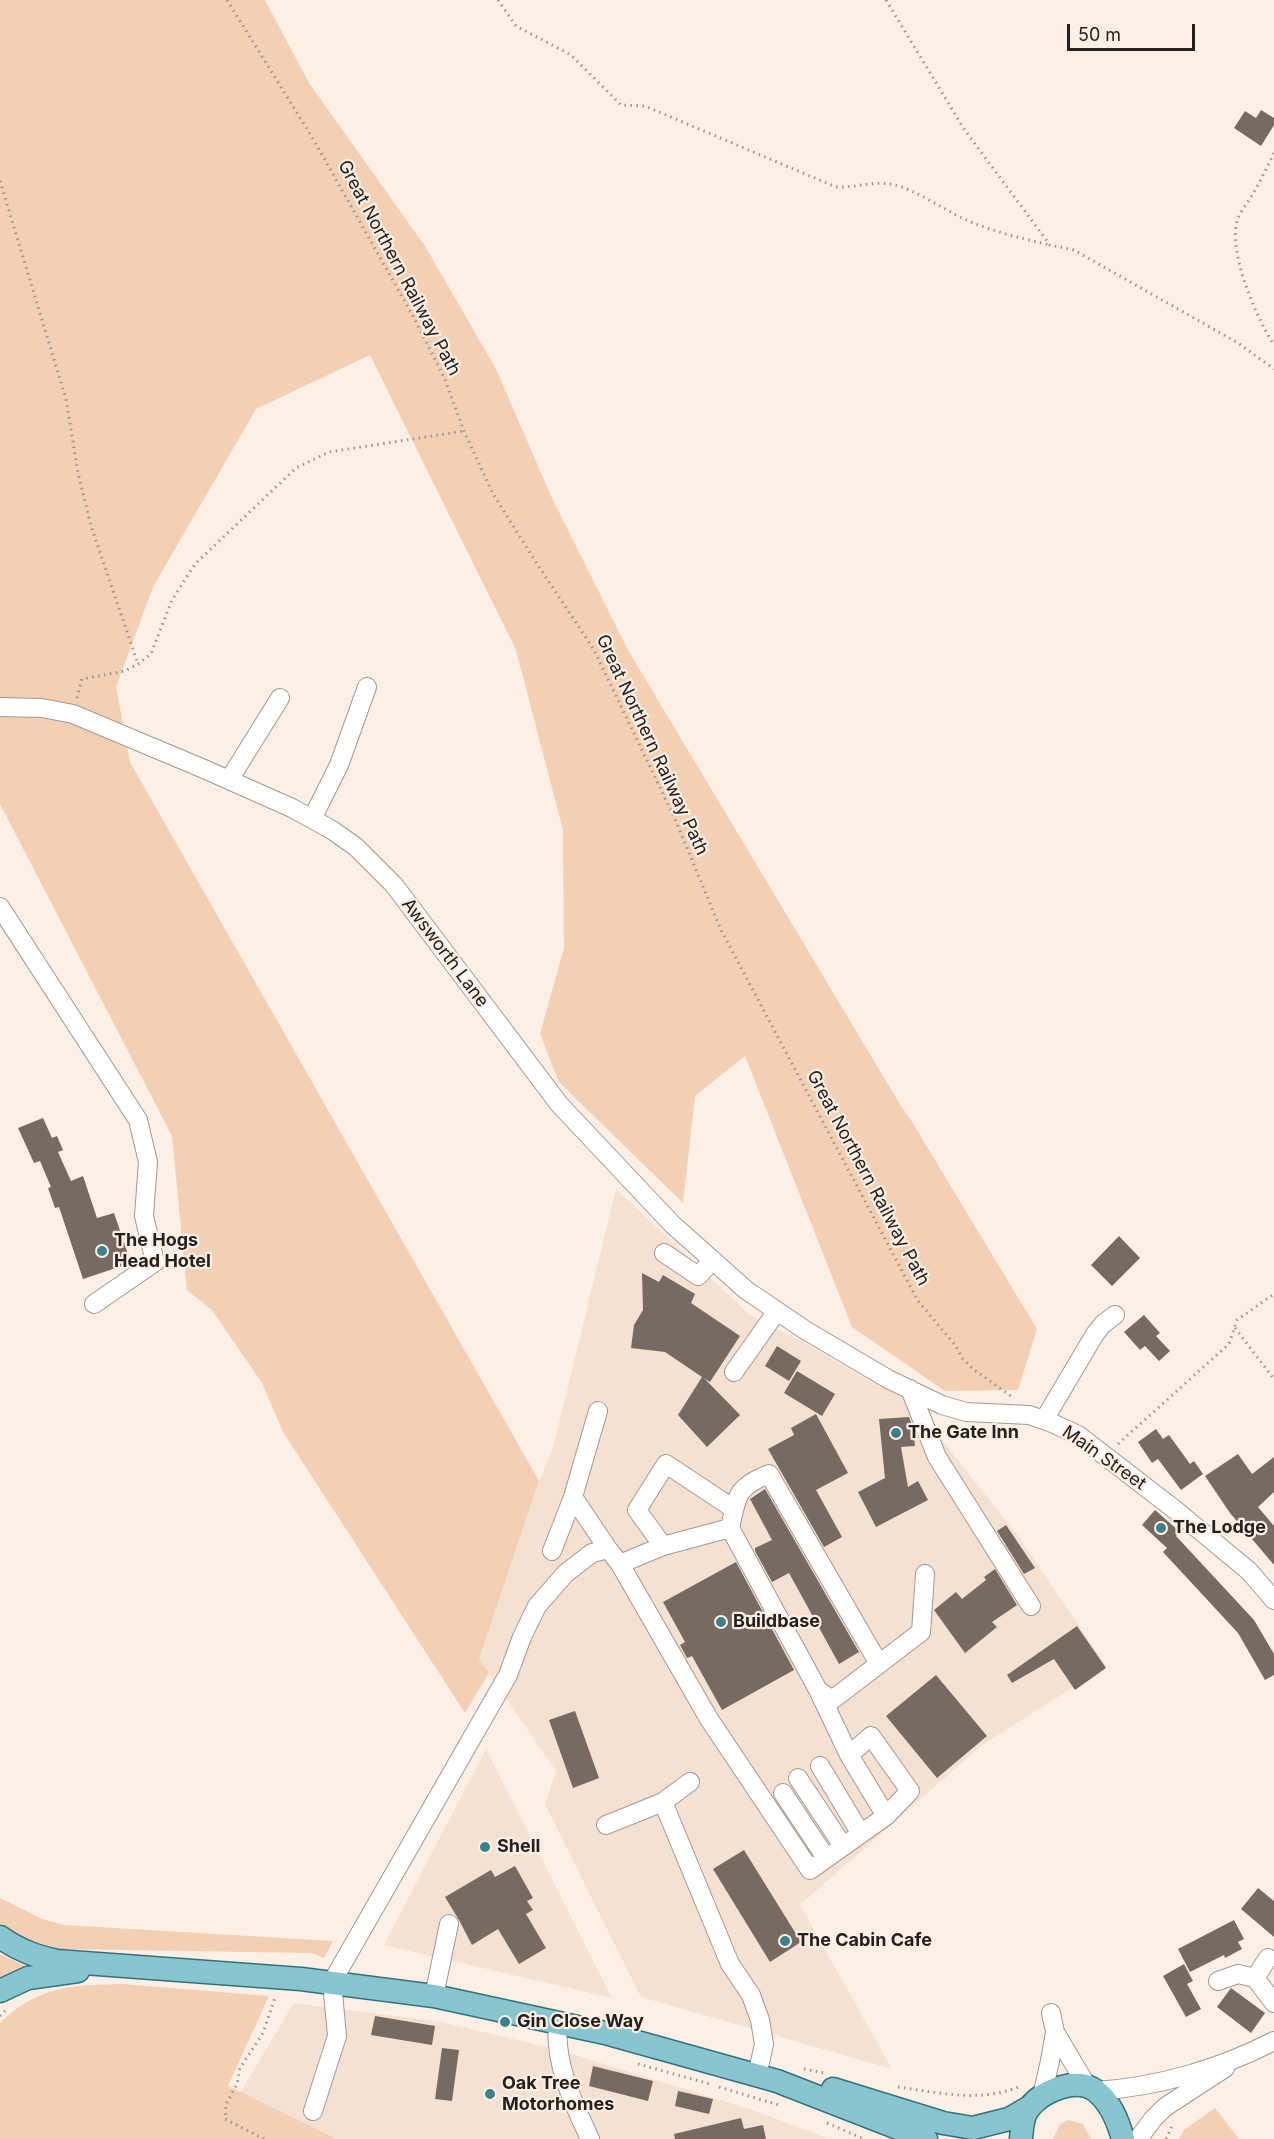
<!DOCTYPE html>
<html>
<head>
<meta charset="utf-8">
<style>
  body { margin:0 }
  #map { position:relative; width:1274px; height:2139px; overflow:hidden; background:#fcefe5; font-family:Inter,sans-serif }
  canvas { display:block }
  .scale { position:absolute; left:1067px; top:24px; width:128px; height:27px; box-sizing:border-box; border:3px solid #25201c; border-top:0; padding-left:8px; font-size:18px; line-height:21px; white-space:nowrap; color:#25201c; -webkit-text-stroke:4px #fcefe5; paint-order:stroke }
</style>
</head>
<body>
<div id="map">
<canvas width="1274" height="2139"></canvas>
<div class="scale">50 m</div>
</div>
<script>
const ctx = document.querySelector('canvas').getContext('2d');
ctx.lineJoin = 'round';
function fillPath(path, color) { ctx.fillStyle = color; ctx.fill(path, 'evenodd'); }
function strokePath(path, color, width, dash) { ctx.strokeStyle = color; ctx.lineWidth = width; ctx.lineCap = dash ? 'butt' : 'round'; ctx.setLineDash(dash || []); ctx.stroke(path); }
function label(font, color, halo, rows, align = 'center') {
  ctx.font = font + ' Inter,sans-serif'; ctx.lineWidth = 4.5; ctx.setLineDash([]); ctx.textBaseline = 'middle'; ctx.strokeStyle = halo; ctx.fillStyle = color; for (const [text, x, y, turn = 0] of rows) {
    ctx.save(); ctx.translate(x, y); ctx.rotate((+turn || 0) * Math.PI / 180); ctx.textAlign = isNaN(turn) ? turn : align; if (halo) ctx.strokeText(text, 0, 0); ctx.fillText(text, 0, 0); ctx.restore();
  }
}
fillPath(new Path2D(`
  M616,1189L750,1315L808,1345L873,1383L929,1409L932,1424L937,1434L1019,1537L1106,1666L981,1746L800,1905L892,2069L641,1997L545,1804L556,1771L479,1659L539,1481L552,1452Z
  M486,1749L612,1998L384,1945Z
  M294,2003L441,2022L556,2049L756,2111L829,2139H337L240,2093Z`), '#f5e1d2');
fillPath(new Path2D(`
  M0,0H265L309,83L425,246L496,369L551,496L628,650L901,1106L909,1117L1037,1329L1018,1390L945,1391L852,1327L745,1056L695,1096L683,1203L559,1082L540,1034L564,948L563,830L516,650L370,355L256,409L153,587L116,687L130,762L539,1481L479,1659L489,1673L465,1713L283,1432L262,1383L212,1310L187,1290L172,1136L0,804Z
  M0,1898L42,1919L65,1925L333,1941L324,1958L312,1953L59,1949L23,1938L0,1924Z
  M0,1954L28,1967L0,1978Z
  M123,1984L269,1996L228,2086L337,2139H0V2023C37,1986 74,1985 123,1984Z
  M1215,2108L1239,2139H1179L1184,2130Z
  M1068,2120L1083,2124L1091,2139H1053L1060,2124Z`), '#f3cfb4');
fillPath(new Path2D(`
  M1261,110L1274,118V125L1261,146L1234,128L1245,111L1256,118Z
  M43,1118L52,1138L57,1136L63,1150L58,1152L71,1181L83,1176L97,1218L114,1213L131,1263L83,1279L59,1207L55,1208L48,1188L51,1187L40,1161L34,1163L18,1128Z
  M1119,1236L1140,1258L1112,1286L1091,1265Z
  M642,1273L659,1282L663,1275L695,1294L691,1303L740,1336L710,1382L704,1378L740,1415L707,1447L678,1415L702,1377L665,1352L631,1348L634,1325L643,1310Z
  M1144,1315L1160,1333L1156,1336L1170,1351L1159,1361L1145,1346L1140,1350L1124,1332Z
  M777,1346L801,1361L789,1381L765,1366Z
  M797,1371L835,1394L822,1416L784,1393Z
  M816,1414L848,1473L816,1490L842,1537L824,1547L768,1449L794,1435L791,1428Z
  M909,1417L913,1427L915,1446L901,1447L908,1487L918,1481L928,1500L876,1527L858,1492L885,1478L879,1419Z
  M1156,1429L1163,1439L1169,1435L1190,1464L1194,1461L1203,1474L1181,1490L1158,1459L1152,1463L1138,1442Z
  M1238,1454L1252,1474L1274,1457V1492L1258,1507L1274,1526V1565L1230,1513L1205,1476Z
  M765,1489L859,1652L839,1664L789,1573L772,1582L755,1551V1548L772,1540L750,1499Z
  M1155,1510L1180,1532L1176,1536L1254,1620L1274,1654V1675L1265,1680L1238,1633L1163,1552L1167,1548L1142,1525Z
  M1006,1525L1035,1568L1024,1574L997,1531Z
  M736,1562L794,1670L722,1710L692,1656L687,1658L680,1645L685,1642L663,1602Z
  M995,1569L1017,1605L992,1622L997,1627L965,1653L934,1610L956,1592L962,1599L986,1580L984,1577Z
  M1077,1626L1106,1668L1075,1690L1054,1659L1012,1683L1007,1675Z
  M936,1675L987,1736L937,1778L886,1716Z
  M575,1711L599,1778L573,1788L549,1720Z
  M744,1850L801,1942L770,1962L713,1869Z
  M515,1866L533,1898L527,1901L533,1910L526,1914L546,1948L519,1964L498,1929L472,1945L459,1920L445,1897L491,1870L495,1877Z
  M1258,1888L1274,1901V1937L1241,1909Z
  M1234,1920L1244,1939L1238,1942L1242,1949L1225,1958L1224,1955L1190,1972L1178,1949Z
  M1184,1964L1193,1981L1187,1984L1201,2009L1186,2017L1163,1976Z
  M1231,1988L1265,2013L1251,2033L1217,2007Z
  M375,2016L435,2026L432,2045L371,2035Z
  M442,2048L459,2050L452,2101L435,2099Z
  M593,2066L653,2081L648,2101L589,2086Z
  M678,2091L713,2099L709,2114L675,2106Z
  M741,2118L744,2129L763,2125L766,2139H675L674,2134Z`), '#766a62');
const minor = new Path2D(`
  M0,707L42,708L73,714L204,769L292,808L332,830L356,847L394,885L559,1104L672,1224L746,1290L805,1330L888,1379L942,1405L966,1412L1029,1415L1050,1422L1078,1435L1174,1509L1249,1571L1274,1600
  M229,780L280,698
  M312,819L339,765L367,687
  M0,907L138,1120L148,1162L144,1216L155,1262L94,1304
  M664,1253L698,1276L713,1260
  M734,1372L777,1311
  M910,1389L937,1457L1031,1606
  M598,1411L573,1497L608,1549
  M1044,1420L1095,1334L1103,1324L1115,1315
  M730,1528C737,1496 736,1487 769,1474L879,1664
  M663,1546L637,1510L666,1464L734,1509
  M552,1551L573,1497
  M620,1564L663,1546L730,1528L818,1690L832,1700L921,1632L925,1574
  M819,1692L849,1755
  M820,1766L861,1834
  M798,1778L843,1846
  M783,1793L826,1858
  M663,1802L690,1782
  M606,1825L663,1802L730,1964L751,1995L760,2020L764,2044L757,2076
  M1255,1978L1274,2003
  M1218,1981L1238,1974L1255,1978L1268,1958
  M434,1996L449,1924
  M558,2022C554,2064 573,2102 590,2139
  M1055,2032L1087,2086
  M1096,2091C1157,2087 1220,2069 1274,2041
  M1042,2096L1050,2061L1055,2032L1051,2013
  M313,2111L337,2036L332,1982L508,1675L522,1637L537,1606L566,1573L592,1553L608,1549L620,1564L709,1719L810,1870L886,1816L910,1791L871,1736L849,1755L886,1816
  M1138,2139L1153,2119L1165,2107L1225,2068`);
const major = new Path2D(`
  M0,1937C18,1950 35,1956 57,1961L301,1979L434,1996L605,2033L777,2081L926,2139
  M0,1991L28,1978L78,1971
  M833,2089L943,2123L973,2128L1009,2119L1028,2108
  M1021,2139C1022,2129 1022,2116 1029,2108C1042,2091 1077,2076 1096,2091C1111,2103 1118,2121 1123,2139`);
strokePath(minor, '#a4988f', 20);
strokePath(major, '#32727a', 25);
strokePath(new Path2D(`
  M227,0L312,137L413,316L444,377L464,431L492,492L530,553L594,650L675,819L721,930L918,1301L955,1345L963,1359L973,1369L1011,1396
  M498,0L516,26L571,55L621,105L645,106L836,187C857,188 875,180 895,185C913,189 944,209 962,218C990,231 1020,238 1050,245
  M886,0L964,129L1050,245L1074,250L1238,343L1274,369
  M1274,153C1268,165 1262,178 1255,190C1250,200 1242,209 1238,218C1226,249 1257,319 1274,345
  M0,181L66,399L78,473L91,526L138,664
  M77,698L82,679L125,671L138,664L151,654L172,600L195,564L296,468L329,452L464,431
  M1235,1328L1274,1379
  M1118,1444L1229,1344L1237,1320L1274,1294
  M0,2016L6,2010
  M638,2064L710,2084
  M804,2069L824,2073
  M719,2087L779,2105
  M898,2087C940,2093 981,2103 1021,2086
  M827,2123L864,2139
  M264,2139L225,2119L226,2104L237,2084L240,2068L263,2033L276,1995
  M1166,2139L1173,2124`), '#9d948d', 3, [1.5, 4.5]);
strokePath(minor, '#fff', 18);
strokePath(major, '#88c5ce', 22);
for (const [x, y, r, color] of [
  [102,1251,6,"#3a818c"],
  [896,1433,6,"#3a818c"],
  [1161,1528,6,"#3a818c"],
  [721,1622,6,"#3a818c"],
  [485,1847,6,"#3a818c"],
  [785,1941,6,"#3a818c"],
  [505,2022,6,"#3a818c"],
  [490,2094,6,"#3a818c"]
]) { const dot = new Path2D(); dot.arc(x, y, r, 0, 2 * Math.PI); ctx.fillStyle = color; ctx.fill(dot); strokePath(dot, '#fcefe5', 2); }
label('18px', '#25201c', '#fcefe5', [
  ["Great Northern Railway Path",399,268,62],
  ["Great Northern Railway Path",652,745,65],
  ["Awsworth Lane",445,953,53],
  ["Great Northern Railway Path",868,1178,62],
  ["Main Street",1104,1458,35]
]);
label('bold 18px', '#25201c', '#fcefe5', [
  ["The Hogs",114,1241],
  ["Head Hotel",114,1262],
  ["The Gate Inn",908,1433],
  ["The Lodge",1173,1528],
  ["Buildbase",733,1622],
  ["Shell",497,1847],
  ["The Cabin Cafe",797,1941],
  ["Gin Close Way",517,2022],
  ["Oak Tree",502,2084],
  ["Motorhomes",502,2105]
], 'left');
</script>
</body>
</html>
